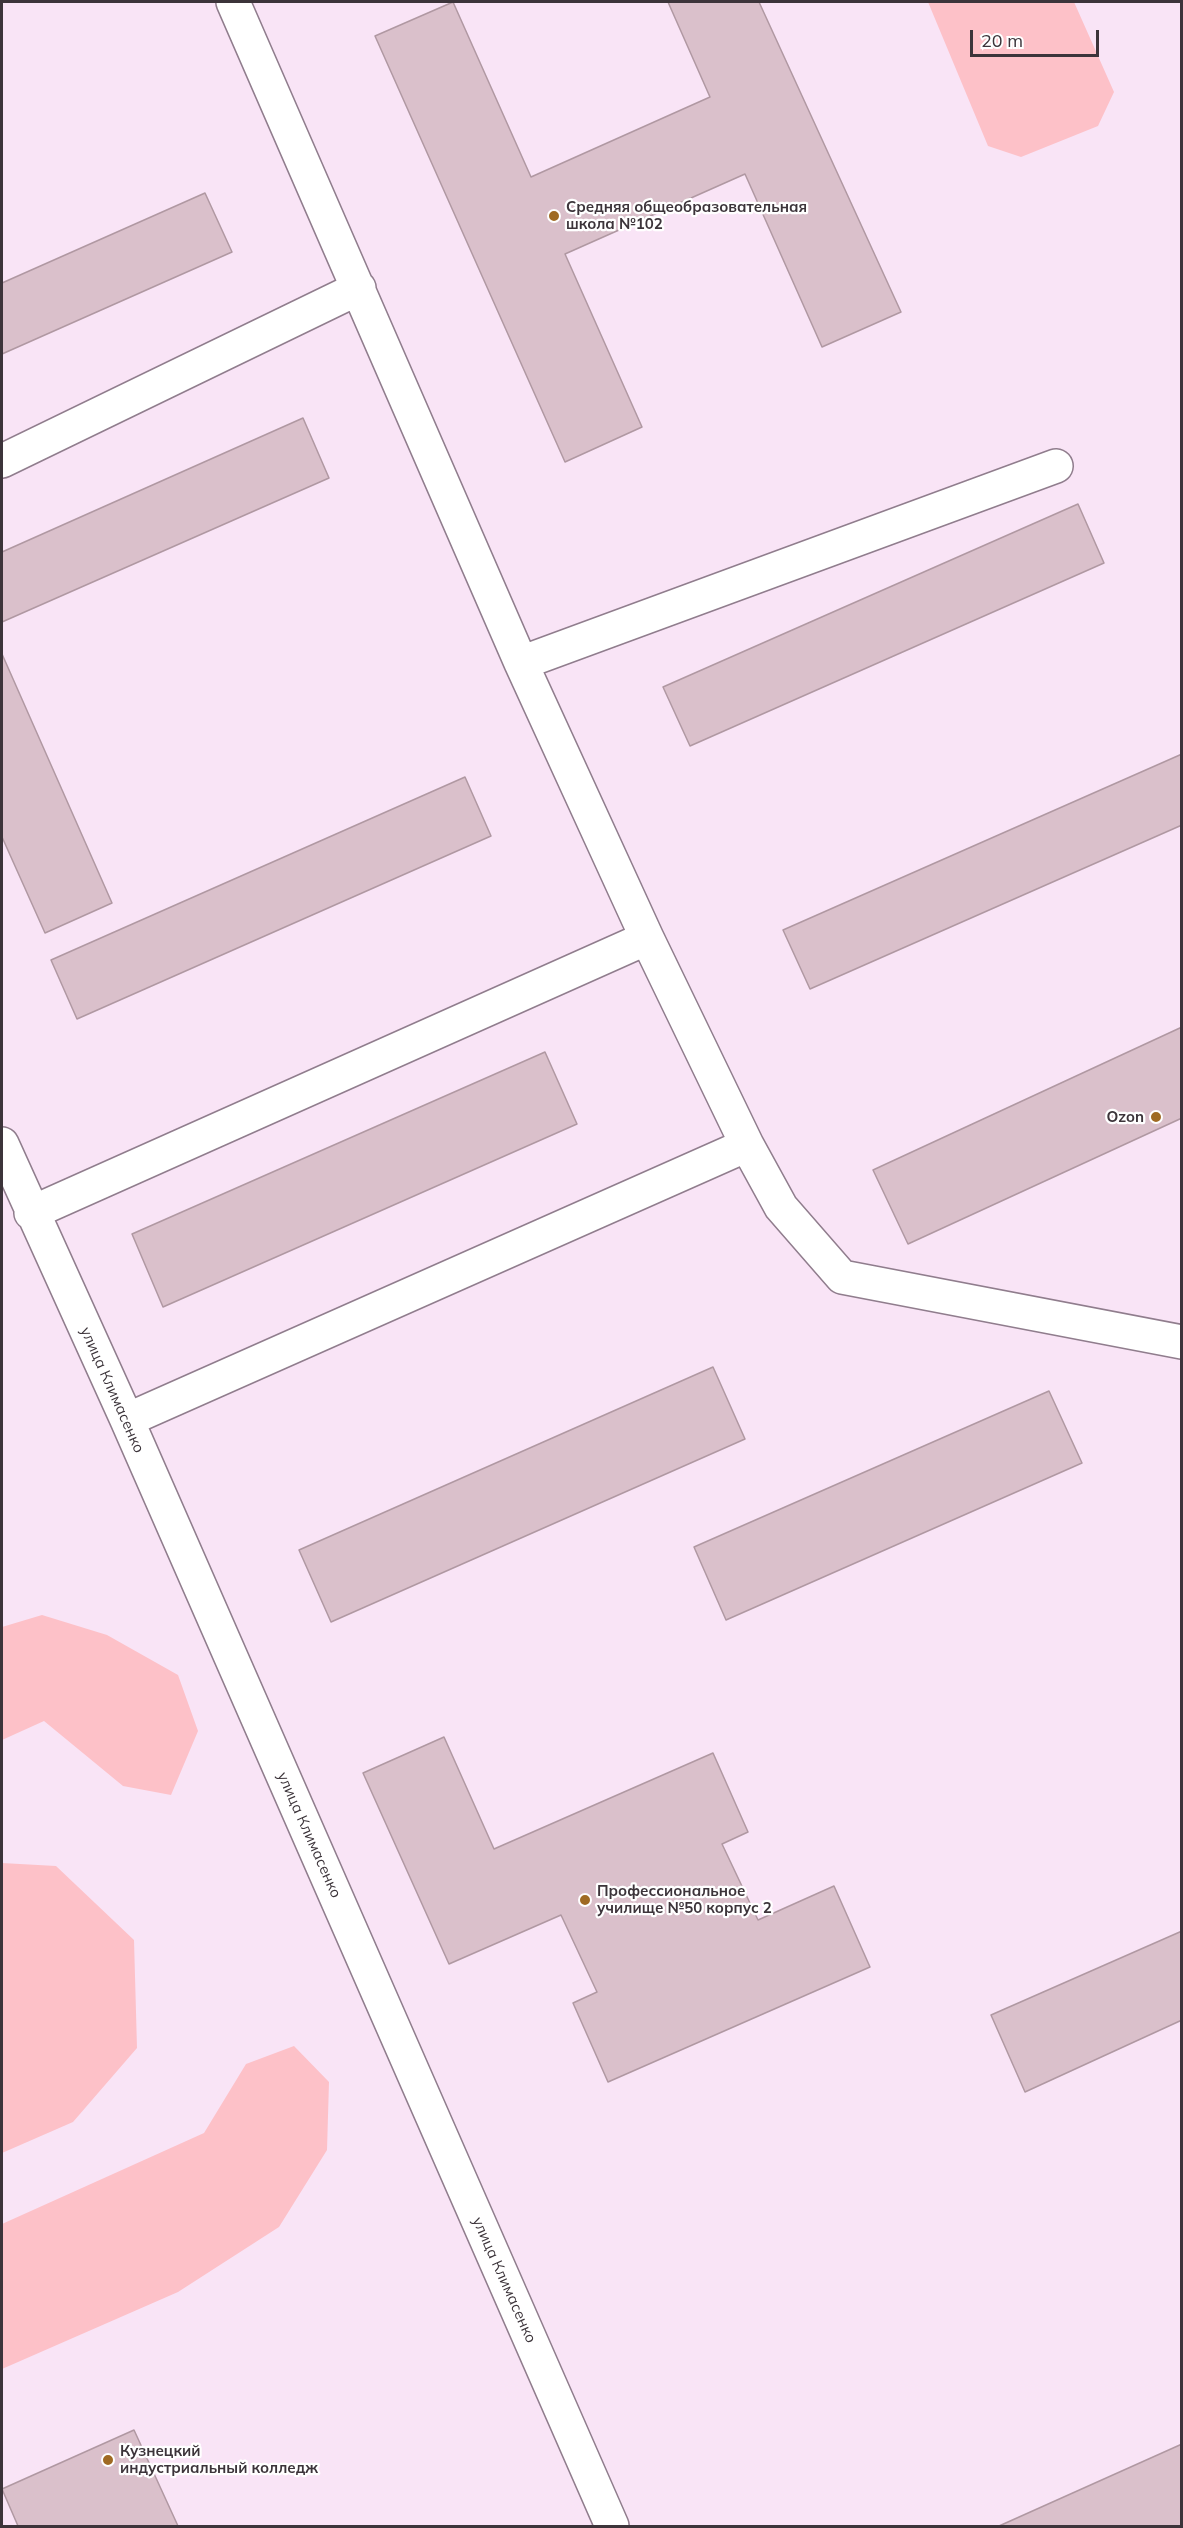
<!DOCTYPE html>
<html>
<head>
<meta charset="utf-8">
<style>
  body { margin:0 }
  #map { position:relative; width:1183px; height:2528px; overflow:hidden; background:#f9e4f6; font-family:Mulish,sans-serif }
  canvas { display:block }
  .frame { position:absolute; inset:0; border:3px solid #3c343a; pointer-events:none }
  .scale { position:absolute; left:970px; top:30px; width:129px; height:27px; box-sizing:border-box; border:3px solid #3c343a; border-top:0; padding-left:8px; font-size:18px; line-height:21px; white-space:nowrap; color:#3c343a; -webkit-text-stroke:4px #fff; paint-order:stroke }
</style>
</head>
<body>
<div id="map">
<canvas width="1183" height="2528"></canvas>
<div class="frame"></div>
<div class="scale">20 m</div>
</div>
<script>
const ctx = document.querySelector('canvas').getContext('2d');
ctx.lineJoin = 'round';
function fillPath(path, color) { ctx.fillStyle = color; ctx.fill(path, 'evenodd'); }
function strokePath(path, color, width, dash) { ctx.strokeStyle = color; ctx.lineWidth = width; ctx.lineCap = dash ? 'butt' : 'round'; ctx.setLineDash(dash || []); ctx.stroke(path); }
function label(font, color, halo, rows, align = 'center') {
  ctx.font = font + ' Mulish,sans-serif'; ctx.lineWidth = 4.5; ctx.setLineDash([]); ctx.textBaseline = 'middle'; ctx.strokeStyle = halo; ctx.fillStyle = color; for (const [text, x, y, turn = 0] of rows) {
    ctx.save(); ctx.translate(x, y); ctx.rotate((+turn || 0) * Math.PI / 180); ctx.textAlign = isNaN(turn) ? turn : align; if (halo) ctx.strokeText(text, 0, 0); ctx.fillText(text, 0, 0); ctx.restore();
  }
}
fillPath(new Path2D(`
  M928,2H1074L1114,92L1098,126L1021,157L988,146Z
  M42,1615L107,1635L178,1675L198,1731L171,1795L123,1786L44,1721L2,1740V1627Z
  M2,1863L56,1866L134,1940L137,2048L73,2122L2,2153Z
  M294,2046L329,2082L327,2150L279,2227L178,2292L2,2369V2224L204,2133L246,2064Z`), '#fdc1c8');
const building = new Path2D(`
  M453,2L531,177L710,97L668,2H759L901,312L822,347L745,174L565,254L642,427L565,462L375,36Z
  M205,193L232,252L2,354V283Z
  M303,418L329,478L2,622V552Z
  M1078,504L1104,563L690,746L663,687Z
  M2,654L112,903L45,933L2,837Z
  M1182,754V825L810,989L783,930Z
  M465,777L491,836L77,1019L51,960Z
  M1182,1027V1118L908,1244L873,1170Z
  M545,1052L577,1124L163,1307L132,1234Z
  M713,1367L745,1439L331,1622L299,1550Z
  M1049,1391L1082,1463L726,1620L694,1547Z
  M444,1737L494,1849L713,1753L748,1832L722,1844L758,1920L834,1886L870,1967L608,2082L573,2003L597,1992L561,1915L449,1964L363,1773Z
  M1182,1931V2020L1025,2092L991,2015Z
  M134,2430L178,2526H18L2,2489Z
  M1182,2444V2526H999Z`);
fillPath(building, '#dac0cb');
strokePath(building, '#b098a2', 1.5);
const minor = new Path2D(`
  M2,461L359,288
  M521,663L1056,466
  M2,1144L127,1420L612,2526
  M747,1145L781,1207L842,1277L1182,1342
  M31,1213L647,938
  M127,1420L747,1145L647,938L521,663L233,2`);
strokePath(minor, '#907d8d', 36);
strokePath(minor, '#fff', 33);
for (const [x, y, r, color] of [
  [554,216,6,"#9f6a23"],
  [1156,1117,6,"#9f6a23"],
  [585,1900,6,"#9f6a23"],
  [108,2460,6,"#9f6a23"]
]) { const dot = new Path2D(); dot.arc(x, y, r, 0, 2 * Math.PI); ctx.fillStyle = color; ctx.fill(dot); strokePath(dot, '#fff', 2); }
label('bold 15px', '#3c343a', '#fff', [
  ["Средняя общеобразовательная",566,207],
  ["школа №102",566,224],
  ["Ozon",1144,1117,"right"],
  ["Профессиональное",597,1891],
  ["училище №50 корпус 2",597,1908],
  ["Кузнецкий",120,2451],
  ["индустриальный колледж",120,2468]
], 'left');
label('15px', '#3c343a', '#fff', [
  ["улица Климасенко",112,1390,66],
  ["улица Климасенко",309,1835,66],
  ["улица Климасенко",504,2280,66]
]);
</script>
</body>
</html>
